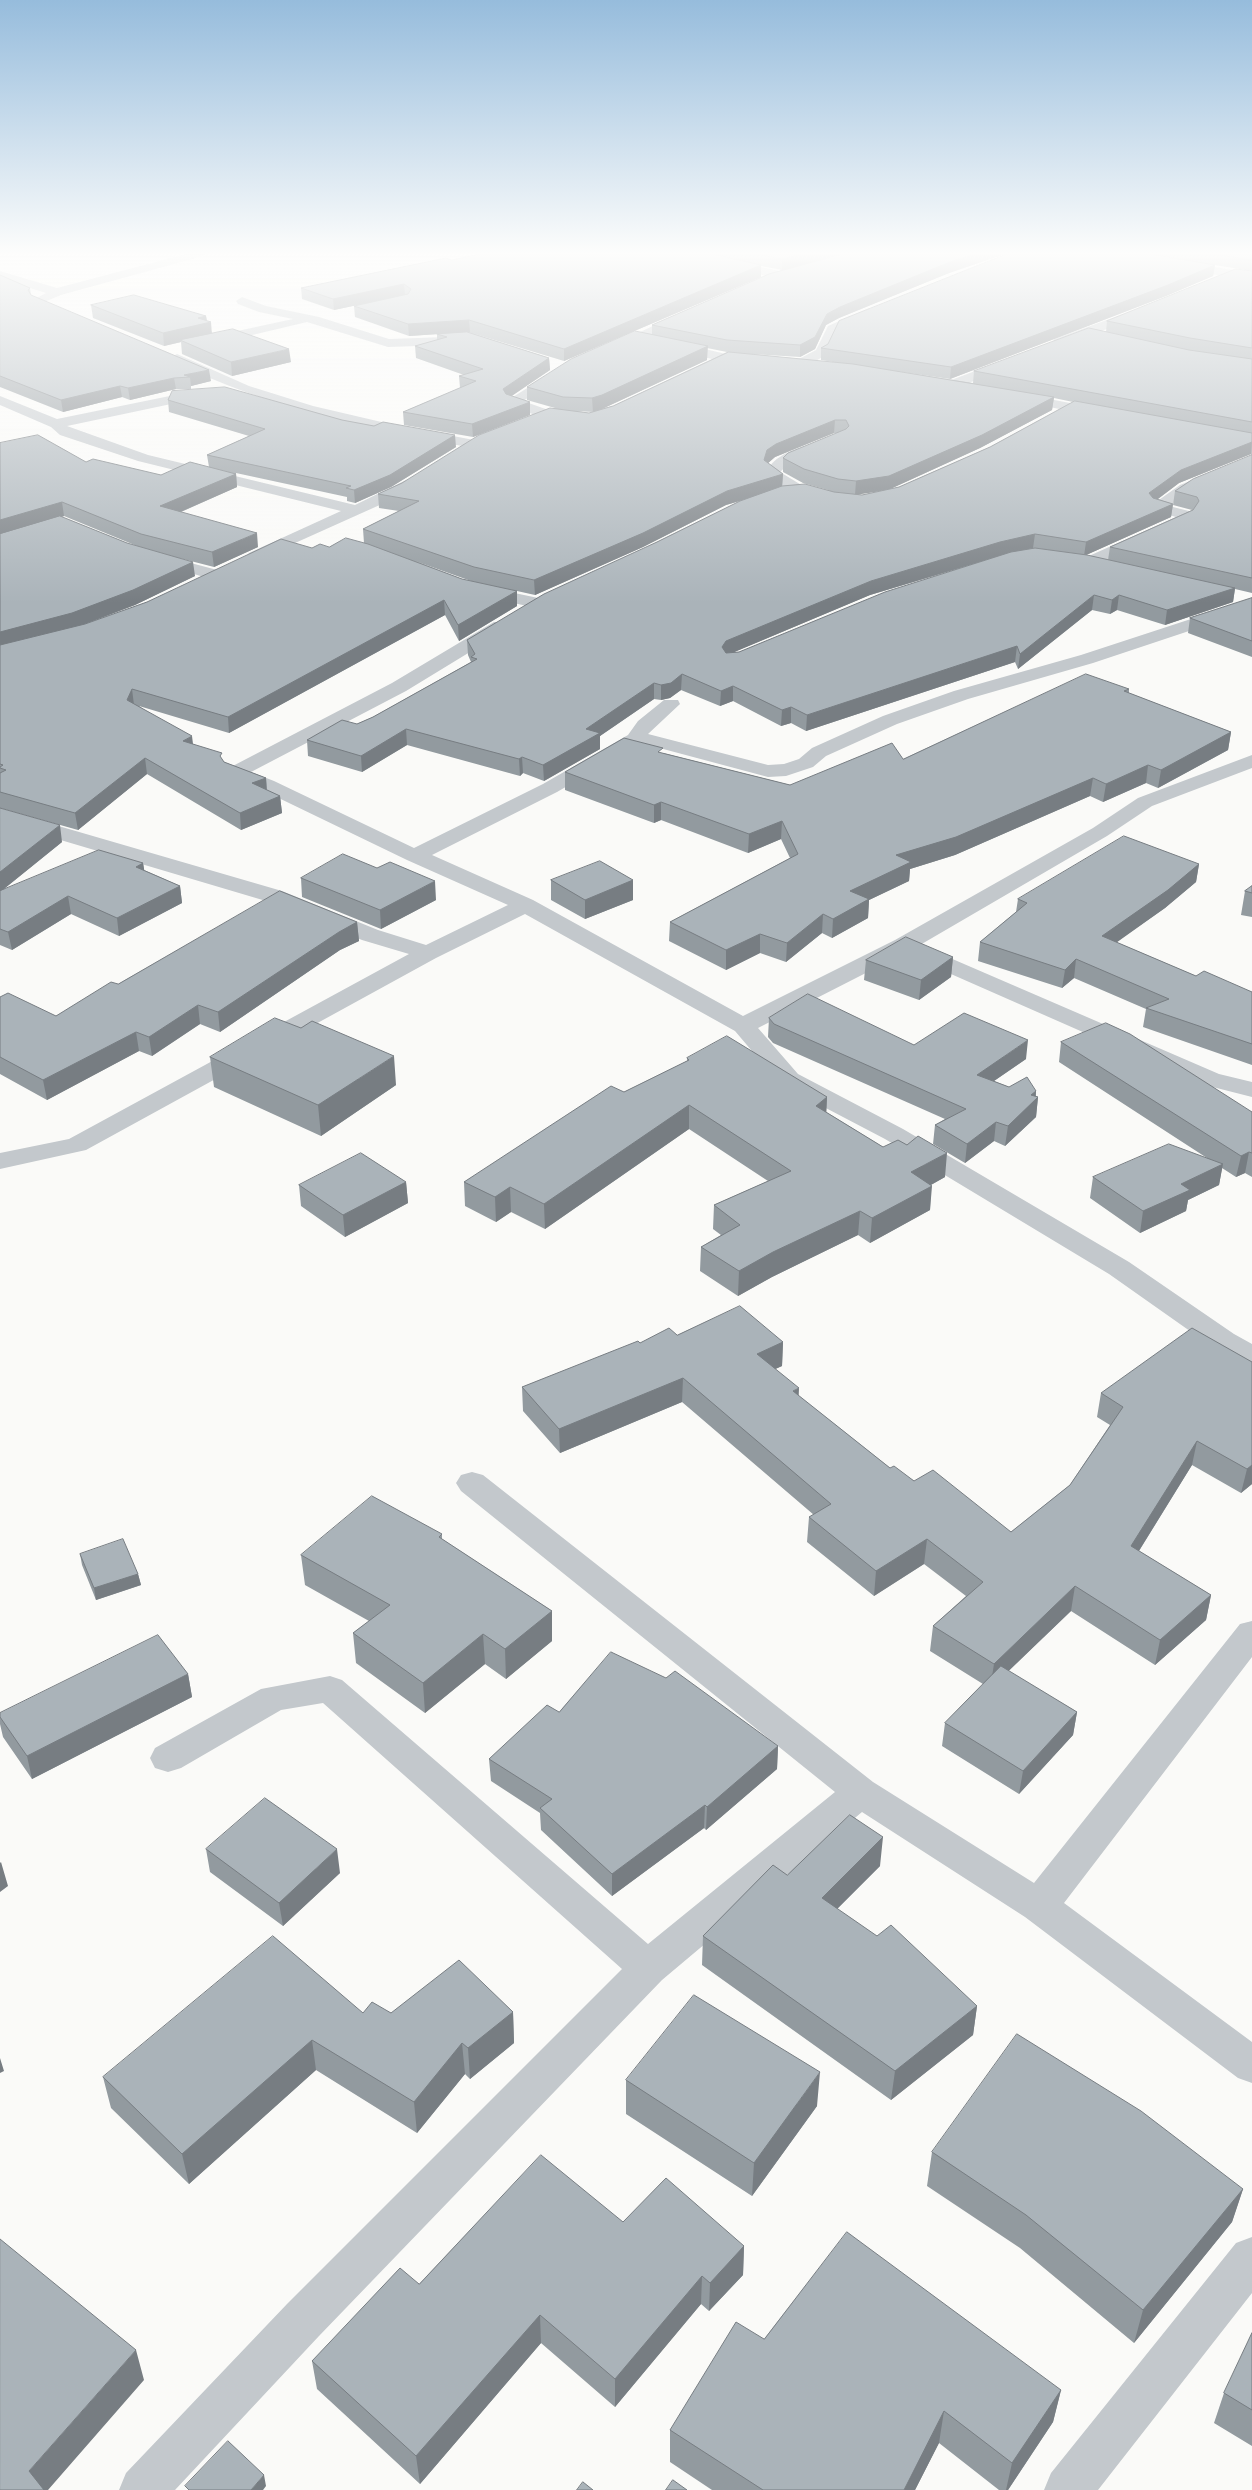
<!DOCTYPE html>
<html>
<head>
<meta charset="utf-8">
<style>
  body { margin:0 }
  canvas { display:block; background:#fafaf8 }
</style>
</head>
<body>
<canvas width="1252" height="2490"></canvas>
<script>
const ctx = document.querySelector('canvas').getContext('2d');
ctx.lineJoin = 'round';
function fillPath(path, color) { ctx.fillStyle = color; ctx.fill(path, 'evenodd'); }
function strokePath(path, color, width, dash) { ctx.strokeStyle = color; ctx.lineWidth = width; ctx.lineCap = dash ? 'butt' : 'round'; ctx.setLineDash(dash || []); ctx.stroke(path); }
fillPath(new Path2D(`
  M186,254H205L203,256L61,295L37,305L31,301L46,293L0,279V271L57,288Z
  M680,254H701L784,272L786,275L780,279L686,257Z
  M1107,254H1134L1252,273V281L1113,257Z
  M242,297L266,306L319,317L389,339L474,336L480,340L474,344L388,347L307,322L210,345L205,344L204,341L205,338L293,319L259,312L238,304L236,301Z
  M869,308L875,312L873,315L837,331L826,355L807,366H797L795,363L797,360L816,350L828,326Z
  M1140,308L1146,312L1144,315L1064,345H1054L1053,342L1054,339Z
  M687,310L691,311L693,314L691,317L617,351L612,352L606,348Z
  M671,341L726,354L756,356L763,360C752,372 683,352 666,348L665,345Z
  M177,354L249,386L313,406L390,424L474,440L481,444L474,448C366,429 272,409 172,361L170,358Z
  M1007,359L1012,360L1014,363L1012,366L956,388H946L944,385L946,382Z
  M559,368L566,372L564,375L523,401L554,412L556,415L554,418H544L507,405L505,402Z
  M204,389L209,390L211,393L209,396L67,426L148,455L355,505L406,480H416L419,483L402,495L255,561L249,559L247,556L249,553L341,511L138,461L60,435L51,427L0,405V396L57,419Z
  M1017,393L1102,409L1109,413L1102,417L1012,400L1010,397L1012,394Z
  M817,443L824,447L822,450L790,463L780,472L803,486L832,494L835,497L832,500L827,502C806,497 778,492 765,473C774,455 798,447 817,443Z
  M1252,456V465L1190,491L1169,506L1193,512L1195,515L1190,522L1092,566H1080L1078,563L1080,560L1176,517L1152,510L1149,507L1180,485Z
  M157,554L221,571L223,575L221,579L215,580L151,562L149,559L151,556Z
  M481,586L543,599L546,603L543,607L537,608L475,595L473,591L475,587Z
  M1252,599V610L1093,663L968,699L897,724L826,756L813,767L786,776L768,777L652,746L638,745L557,792L432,855L533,900L743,1016L895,940L1093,828L1138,798L1252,755V768L1152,806L1107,836L920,945L1219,1074L1252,1082V1097L1201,1084L910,956L907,952L758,1028L798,1074L903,1129L1129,1262L1234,1334L1252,1344V1365L1242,1363L1214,1348L1109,1274L885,1139L780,1084L735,1031L525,914L436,958L86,1150L0,1169V1153L69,1139L409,954L362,940L266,901L0,822V809L282,891L378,930L426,945L508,905L407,860L260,789L227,777L224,773L227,769L392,683L494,622H506L509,626L506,630L406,691L251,772L274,781L414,848L543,784L628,735L638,721L664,700H678L680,704L648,734L768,765L784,764L799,759L812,748L883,716L954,691L1081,655Z
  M472,1472L483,1475L873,1782L1034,1883L1240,1624L1252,1621V1657L1064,1903L1252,2042V2083L1238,2078L1025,1917L862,1812L662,1980L319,2336L175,2490H119L126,2473L287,2304L622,1969L323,1703L281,1710L181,1768L168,1772L155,1768L150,1758L155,1748L261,1689L330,1676L342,1680L648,1944L835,1792L461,1491L456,1483L461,1475Z
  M1252,2237V2293L1098,2490H1044L1051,2473L1236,2243Z`), '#c3c8cc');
fillPath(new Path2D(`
  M480,254H1005L949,273L839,318L826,325L815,349L800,357L751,354L839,363L821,360V348L1007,254H1252V271L1215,265L1213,276L1166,296L950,379L895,371L973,383L974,371L1106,332L1107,321L1252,271V593L1235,589L1233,602L1165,625L1117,610L1110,614L1092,610L1018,669L1015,662L806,731L791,723L781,726L733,701L720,706L681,690L670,698L661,700L654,699L600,736V749L544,781L523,773L520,776L407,745L362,772L308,756L307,740L357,724L373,717L471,662L468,655L467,640L657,542L740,501L726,505L643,547L535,595L517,591V606L459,641L445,615L229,733L139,706L193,744L223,761L224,762L266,778L267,790L280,796L282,813L241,830L147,774L78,830L0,808V443L86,462L161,475L209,467L207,455L249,436L169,412L168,400L342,420L456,447L391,487L355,503L347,501V497L236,473L237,487L181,512L258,547L214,567L179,558L195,576L135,605L83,625L312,548L329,547L364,543L363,529L399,511L379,508L378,494L402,483L555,408L527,400V387L652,334V325L782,270L761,266V277L564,361L468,332L549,358L550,370L511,396L530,415L473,437L404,425L403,412L460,388L459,376L464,375L416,358L415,346L437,340V334L409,336L355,317L354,306L357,305L334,310L302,299L301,288L451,260ZM707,348L727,352L613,406L604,408L707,360ZM1054,398L1073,402L990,447L899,487L888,490L980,448L1052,410ZM577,411L593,412L589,413ZM834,433H837L783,458V472L803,483L828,490L782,486L783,474L768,463L775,457ZM1251,454L1252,455L1175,491L1173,505L1192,510L1110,547L1108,560L1086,555L1171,517L1173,504L1158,499L1179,483ZM888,490L862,495L856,494ZM64,516L137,546L127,543L62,517ZM1001,556L739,652H734L870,595ZM415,561L471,581L462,579Z
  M0,275L30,288L31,295L211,381L191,386V389H176L130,400L122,397L63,412L0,387Z
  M91,305L206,316L207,321L212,333L291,362L232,376L182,354L181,342L164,346L93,318Z
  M1252,598V657L1188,633L1190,618Z
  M1129,689V693L1231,732L1228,750L1158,788L1146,783L1103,802L1090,796L955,855L910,869L909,881L869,900L868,918L832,938L822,933L786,962L760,953L726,970L669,941L670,922L790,858L781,839L748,853L661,820L654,823L565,790V772L663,753L790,785L903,759Z
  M0,808L62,842L4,889L143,863L144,870L180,886L182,903L119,936L71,914L12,950L0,945Z
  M1199,864L1196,882L1165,908L1116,942L1196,976L1252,992V1065L1143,1027L1146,1009L1074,978L1062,988L978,961L980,942L1016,912L1018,899Z
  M377,868L436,900L381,929L302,897L301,878Z
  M551,880H633V900L585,919L551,900Z
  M1252,886V917L1241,915L1245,891Z
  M357,922L359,941L340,950L220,1032L200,1024L152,1056L139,1051L47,1100L0,1074V997L56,1016L118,984Z
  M953,957L951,977L919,1000L864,980L866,960Z
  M769,1018L914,1045L1026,1059L994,1081L1009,1087L1036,1091V1096L1038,1097L1036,1117L1005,1146L994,1141L965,1163L933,1144L935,1125L945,1119L773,1043L768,1037Z
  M1061,1042L1252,1112V1177L1245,1173L1236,1177L1222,1168L1219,1185L1188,1200L1186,1211L1140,1233L1090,1198L1093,1177L1207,1158L1059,1062Z
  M210,1057L396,1085L321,1136L214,1087Z
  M687,1058L827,1097L826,1112L883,1147L945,1177L931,1185L930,1210L870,1243L858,1235L772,1277L738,1296L700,1271L701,1247L721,1235L713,1229L714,1205L768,1181L689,1129L545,1229L511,1212L496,1222L465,1206L464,1182L624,1092L687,1061Z
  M406,1182L408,1203L345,1237L301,1206L299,1185Z
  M677,1335L783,1342L782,1366L775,1369L799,1396L890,1468L1011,1532L1070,1485L1110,1425L1097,1417L1101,1393L1252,1362V1484L1241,1493L1192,1465L1139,1551L1211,1595L1206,1620L1155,1665L1071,1611L1008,1671L1077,1712L1073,1735L1019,1794L942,1746L945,1723L983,1684L930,1651L933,1626L966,1596L924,1564L874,1596L807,1542L809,1517L814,1515L682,1402L560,1453L523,1411L522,1387L640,1343Z
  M442,1534V1539L552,1611V1641L506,1679L485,1664L425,1713L356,1663L353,1633L369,1621L305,1585L301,1555Z
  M80,1554L138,1574L141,1585L96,1600L82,1565Z
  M188,1674L192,1697L32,1779L3,1737L0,1724V1713Z
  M559,1712L778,1746L777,1769L706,1830L704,1828L612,1896L541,1830L540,1813L491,1781L489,1759Z
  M206,1849L340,1873L283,1926L210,1872Z
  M880,1866L837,1909L977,2006L973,2035L891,2100L702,1965L703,1936L787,1875Z
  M513,2012L514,2043L470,2079L465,2074L417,2133L316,2070L189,2184L111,2108L103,2077L363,2013Z
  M626,2080L817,2106L752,2196L626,2114Z
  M932,2152L1243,2189L1232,2222L1134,2343L1020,2248L927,2186Z
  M623,2222L744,2246L743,2275L709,2311L701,2304L615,2407L541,2343L420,2484L317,2389L312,2361L419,2284Z
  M1252,2333V2446L1214,2423L1224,2393Z
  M764,2339L1061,2390L1053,2422L1008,2490H999L939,2443L915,2490H712L670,2462V2430Z`), '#929a9f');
fillPath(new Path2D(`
  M802,254H844L782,270V259Z
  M975,254H1005L949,273L839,318L826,325L815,349L800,357V345L827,314L840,307L950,262Z
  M761,265V277L564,361V349Z
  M1215,265L1213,276L1166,296L950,379L951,367Z
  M404,284L405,295L334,310L333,299Z
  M206,316L207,323L211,322L212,335L180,340L181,342L164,346L163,333L198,318Z
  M469,320L470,332L409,336L408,324Z
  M708,346L707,360L602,409L593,412L592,398Z
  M289,349L291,362L232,376L231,362Z
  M549,358L550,370L503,402V389Z
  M209,370L211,381L191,386L190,377L184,375Z
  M174,378L176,389L130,400L128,388Z
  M120,386L122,397L63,412L61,400Z
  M1054,397L1052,410L980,448L888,490L855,495L856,481Z
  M530,402V415L473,437L472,424Z
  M835,420L834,433L775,457L767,464L764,460L767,450L776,444Z
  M455,435L456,447L391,487L355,503L354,490Z
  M1252,442L1251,454L1179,483L1147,507L1149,493L1181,470Z
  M236,474L237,487L162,520L160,506Z
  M783,474L782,488L726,505L643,547L535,595L534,580L727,491Z
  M62,502L64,516L0,535V520Z
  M1173,504L1171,517L1084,556L1086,542Z
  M257,533L258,547L214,567L212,552Z
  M1035,534L1033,548L999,556L870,595L725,656L722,647L726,641L871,581L1000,542Z
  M193,562L195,576L135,605L74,628L0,648V632Z
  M1235,588L1233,602L1165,625L1167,610Z
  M517,591V606L459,641L458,625Z
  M1094,595L1092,610L1018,669L1020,654Z
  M1119,595L1117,610L1110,614L1112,600Z
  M444,600L445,615L229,733L228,717Z
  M1017,646L1015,662L806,731L807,715Z
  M682,674L681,690L670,698L661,700V685Z
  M654,683V699L600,736V749L544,781L543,765L586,729Z
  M733,686V701L720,706L721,691Z
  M132,689L134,705L127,700Z
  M791,707V723L781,726L782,710Z
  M406,729L407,745L362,772L361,756Z
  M1231,732L1228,750L1158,788L1161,770Z
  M192,736L194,752L183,741Z
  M522,757L523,773L520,776L519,759Z
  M145,758L147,774L78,830L75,813Z
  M1148,765L1146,783L1103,802L1106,784Z
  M266,778L267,795L252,783Z
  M1093,778L1090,796L955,855L910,869L909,881L869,900L868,918L832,938L833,919L850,891L896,855Z
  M280,796L282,813L241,830L240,813Z
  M661,802V820L654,823V805Z
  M782,821L781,839L748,853L749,834Z
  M60,825L62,842L0,892V872Z
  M143,863L146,880L136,867Z
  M1199,864L1196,882L1165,908L1099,955L1102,936Z
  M633,880V900L585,919V900Z
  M435,881L436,900L381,929L380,910Z
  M180,886L182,903L119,936L117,918Z
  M68,896L71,914L12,950L8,932Z
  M823,914L822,933L786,962L787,943Z
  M357,922L359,941L340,950L220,1032L218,1012L339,932Z
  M760,934V953L726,970V950Z
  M953,957L951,977L919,1000L921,980Z
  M1076,959L1074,978L1062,988L1065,970Z
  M198,1005L200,1024L152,1056L149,1037Z
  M136,1032L139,1051L47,1100L43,1080Z
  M1028,1040L1026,1059L975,1094L977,1075Z
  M394,1056L396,1085L321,1136L318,1105Z
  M1036,1091L1035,1100L1038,1097L1036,1117L1005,1146L1008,1126L1031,1095Z
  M827,1097L826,1120L816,1106Z
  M689,1105V1129L545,1229L544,1204Z
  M996,1122L994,1141L965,1163L967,1144Z
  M1249,1152L1245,1173L1236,1177L1241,1156Z
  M947,1153L945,1177L909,1197L911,1172Z
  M1223,1164L1219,1185L1188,1200L1186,1211L1140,1233L1143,1211L1181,1184Z
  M406,1182L408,1203L345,1237L343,1215Z
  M932,1186L930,1210L870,1243L872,1218Z
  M510,1187L511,1212L496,1222L495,1197Z
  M860,1211L858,1235L772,1277L738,1296L739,1271L773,1252Z
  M783,1342L782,1366L756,1378L757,1354Z
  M683,1378L682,1402L560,1453L559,1429Z
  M799,1388L798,1412L793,1391Z
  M1197,1441L1192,1465L1127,1570L1131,1546Z
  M1252,1465V1484L1241,1493L1247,1469Z
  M927,1539L924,1564L874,1596L876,1571Z
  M138,1574L141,1585L96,1600L94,1588Z
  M1075,1586L1071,1611L990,1689L994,1664Z
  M1211,1595L1206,1620L1155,1665L1160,1640Z
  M552,1611V1641L506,1679L505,1649Z
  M483,1634L485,1664L425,1713L423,1683Z
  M188,1674L192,1697L32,1779L27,1756Z
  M1077,1712L1073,1735L1019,1794L1023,1771Z
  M778,1746L777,1769L706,1830L707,1807Z
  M705,1805L704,1828L612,1896V1874Z
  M883,1837L880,1866L819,1927L822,1898Z
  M337,1849L340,1873L283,1926L279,1903Z
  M1,1862L8,1886L0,1892V1863Z
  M977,2006L973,2035L891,2100L895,2071Z
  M513,2012L514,2043L470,2079L468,2048Z
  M312,2040L316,2070L189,2184L182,2154Z
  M462,2043L465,2074L417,2133L414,2102Z
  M0,2058L4,2071L0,2073Z
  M820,2072L817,2106L752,2196L754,2163Z
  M1243,2189L1232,2222L1134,2343L1143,2310Z
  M744,2246L743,2275L709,2311L710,2283Z
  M702,2276L701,2304L615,2407V2379Z
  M540,2315L541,2343L420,2484L416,2456Z
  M136,2350L144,2380L48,2490H36L29,2471Z
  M1061,2390L1053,2422L1008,2490H1006L1012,2463Z
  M944,2411L939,2443L915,2490H904Z
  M264,2475L266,2486L263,2490H251Z`), '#777d82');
const building = new Path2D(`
  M480,254H712L761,265L564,349L469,320L408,324L354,306L408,294L411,289L404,284L333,299L301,288L446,258L451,260Z
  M759,254H802L782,259Z
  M843,254H975L950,262L840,307L827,314L815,337L800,345L727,340L652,325L769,274Z
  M1007,254H1150L1215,265L1168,285L951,367L821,348L828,344L839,321Z
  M1215,254H1252V260Z
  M1236,269L1252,271V348L1190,338L1107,321Z
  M0,275L30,288L28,290L31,295L209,370L184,375L190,377L174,378L128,388L120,386L61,400L0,376Z
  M134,295L206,316L198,318L211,322L163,333L91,305Z
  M1089,328L1189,350L1252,359V422L974,371Z
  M233,329L289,349L231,362L180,340Z
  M635,331L708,346L602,395L592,398L563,397L527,387L571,359Z
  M467,332L549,358L503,389L506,394L530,402L472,424L403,412L476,381L459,376L483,369L415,346L447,337L437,334Z
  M729,352L853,364L1054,397L982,435L889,476L856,481L838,479L804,469L783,458L788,453L846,429L849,426L846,420H835L776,444L767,450L764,460L783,474L727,491L643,533L534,580L474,567L363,529L419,501L378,494L402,483L479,435L550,408L589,413L613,406Z
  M225,387L342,420L374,426L383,422L455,435L390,475L354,490L346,488L351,486L207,455L265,429L168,400L172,391Z
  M1075,401L1252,433V442L1181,470L1149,493L1153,498L1173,504L1086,542L1035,534L1000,542L871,581L726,641L722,647L726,653L739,652L885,592L1011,552L1035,548L1087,555L1235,588L1167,610L1119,595L1112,600L1094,595L1020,654L1017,646L807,715L791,707L782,710L733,686L721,691L682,674L671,683L661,685L654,683L586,729L600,733L543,765L522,757L519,759L406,729L361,756L307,740L342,720L357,724L373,717L477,659L471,657L475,654L467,640L544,594L657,542L740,501L782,486L805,484L834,492L862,495L899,487L990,447Z
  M38,435L86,462L93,459L161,475L190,462L236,474L160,506L257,533L212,552L141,534L62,502L0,520V443Z
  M1252,455V578L1110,547L1193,510L1199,501L1197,497L1175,491L1193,479Z
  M60,516L127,543L193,562L133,590L72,613L0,632V534Z
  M346,538L368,544L462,579L517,591L458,625L444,600L228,717L132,689L127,700L192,736L183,741L222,753L220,756L224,762L266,778L252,783L280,796L240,813L145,758L75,813L0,792V773L6,770L0,768V767L3,765L0,764V645L85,624L147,602L281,539L312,548L320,544L329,547Z
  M1252,598V641L1190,618Z
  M1086,674L1129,689L1124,691L1231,732L1161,770L1148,765L1106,784L1093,778L956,837L896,855L911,862L850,891L869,899L833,919L823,914L787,943L760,934L726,950L670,922L798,854L782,821L749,834L661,802L654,805L565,772L624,738L663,748L658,752L790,785L892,743L903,759Z
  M0,808L60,825L0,872Z
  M1124,836L1199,864L1168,890L1102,936L1196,976L1204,971L1252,992V1044L1146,1008L1169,999L1076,959L1065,970L980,942L1027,903L1018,899Z
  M99,850L143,863L136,867L180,886L117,918L68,896L8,932L0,929V891Z
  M343,854L377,868L390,862L435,881L380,910L301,878Z
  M600,861L633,880L585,900L551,880Z
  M1252,886V893L1245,891Z
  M280,891L357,922L339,932L218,1012L198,1005L149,1037L136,1032L43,1080L0,1057V997L8,993L56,1016L111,982L118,984Z
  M906,937L953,957L921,980L866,960Z
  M808,994L914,1045L964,1013L1028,1040L977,1075L1009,1087L1027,1077L1036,1091L1031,1095L1038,1097L1008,1126L996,1122L967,1144L935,1125L966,1109L774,1024L769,1018Z
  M275,1018L301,1028L312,1021L394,1056L318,1105L210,1057Z
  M1106,1023L1130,1034L1252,1112V1153L1249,1152L1241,1156L1061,1042Z
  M727,1036L827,1097L816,1106L883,1147L898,1140L907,1145L918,1136L947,1153L911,1172L932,1186L872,1218L860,1211L773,1252L739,1271L701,1247L740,1225L714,1205L791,1171L689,1105L544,1204L510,1187L495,1197L464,1182L611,1086L624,1092L689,1060L687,1058Z
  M1169,1144L1223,1164L1181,1184L1190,1190L1143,1211L1093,1177Z
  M361,1153L406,1182L343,1215L299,1185Z
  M740,1306L783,1342L757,1354L799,1388L793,1391L890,1468L894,1466L914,1481L933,1470L1011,1532L1070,1485L1123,1407L1101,1393L1192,1328L1252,1362V1465L1247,1469L1197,1441L1131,1546L1211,1595L1160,1640L1075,1586L994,1664L933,1626L983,1582L927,1539L876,1571L809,1517L831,1504L683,1378L559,1429L522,1387L638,1341L640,1343L669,1328L677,1335Z
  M372,1496L442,1534L439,1537L552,1611L505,1649L483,1634L423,1683L353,1633L390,1605L301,1555Z
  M123,1539L138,1574L94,1588L80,1554Z
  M158,1635L188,1674L27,1756L0,1717V1713Z
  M611,1652L666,1678L675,1671L778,1746L707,1807L705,1805L612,1874L540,1808L552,1799L489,1759L547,1705L559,1712Z
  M1001,1666L1077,1712L1023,1771L945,1723Z
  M265,1798L337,1849L279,1903L206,1849Z
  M850,1815L883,1837L822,1898L877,1936L891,1925L977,2006L895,2071L703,1936L773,1865L787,1875Z
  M273,1936L363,2013L372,2002L391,2013L459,1960L513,2012L468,2048L462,2043L414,2102L312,2040L182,2154L103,2077Z
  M694,1995L820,2072L754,2163L626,2080Z
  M1017,2034L1141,2111L1243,2189L1143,2310L1026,2215L932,2152Z
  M541,2155L623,2222L666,2178L744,2246L710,2283L702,2276L615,2379L540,2315L416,2456L312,2361L400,2268L419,2284Z
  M847,2232L1061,2390L1012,2463L944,2411L904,2490H763L670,2430L736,2322L764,2339Z
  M0,2239L136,2350L29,2471L44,2490H0Z
  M1252,2333V2410L1224,2393Z
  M228,2441L264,2475L251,2490H189L185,2486Z
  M673,2480L687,2490H666Z
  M583,2482L593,2490H577Z`);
fillPath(building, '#aab3b9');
strokePath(building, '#777d82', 1);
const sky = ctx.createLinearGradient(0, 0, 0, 603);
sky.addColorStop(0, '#96bcdc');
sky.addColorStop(0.42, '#fdfdfc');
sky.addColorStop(1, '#fdfdfc00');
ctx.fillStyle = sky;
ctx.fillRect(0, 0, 1252, 603);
</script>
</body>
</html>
